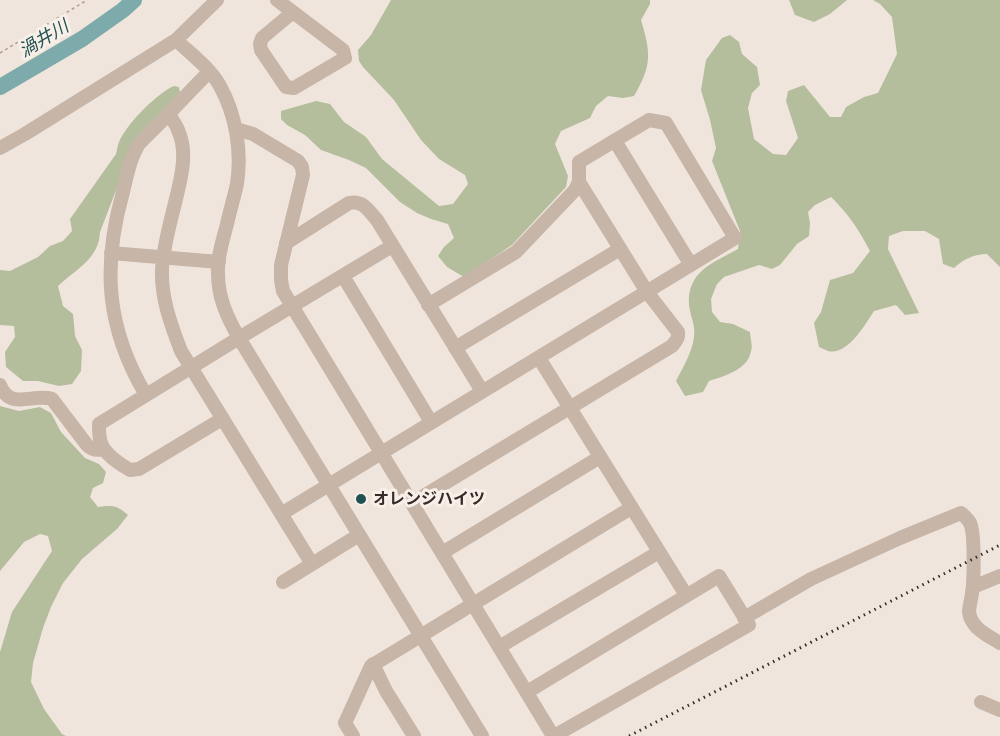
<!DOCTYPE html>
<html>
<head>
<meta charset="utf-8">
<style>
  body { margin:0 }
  canvas { display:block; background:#f0e5dc }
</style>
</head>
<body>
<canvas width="1000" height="736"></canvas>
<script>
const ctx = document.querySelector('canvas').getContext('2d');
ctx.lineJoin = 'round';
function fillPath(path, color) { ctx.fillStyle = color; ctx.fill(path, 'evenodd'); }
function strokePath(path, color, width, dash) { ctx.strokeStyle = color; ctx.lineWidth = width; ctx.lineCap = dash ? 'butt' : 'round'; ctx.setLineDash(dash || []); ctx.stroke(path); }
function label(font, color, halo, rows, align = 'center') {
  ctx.font = font + ' Mulish,"Noto Sans JP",sans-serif'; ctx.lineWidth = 6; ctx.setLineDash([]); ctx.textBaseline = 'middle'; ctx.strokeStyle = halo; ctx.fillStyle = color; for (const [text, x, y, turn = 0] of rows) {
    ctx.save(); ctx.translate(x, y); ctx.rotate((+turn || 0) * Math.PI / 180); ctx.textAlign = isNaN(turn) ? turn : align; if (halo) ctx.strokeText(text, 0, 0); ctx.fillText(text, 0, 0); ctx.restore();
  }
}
fillPath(new Path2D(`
  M391,0H650V4L641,20C651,54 652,65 634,96L623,98L608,96L596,106L590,118L561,131L555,144L568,176L566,187L512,245L464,277L447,267L438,256L444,247L454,238L448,224L431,219L417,213L400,202L366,168L349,160L321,150L305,135L287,125L281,119V111L316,101L330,104L344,122L366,137L382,159L439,206L453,204L468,184L465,175L439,159L421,140L394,100L363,67L359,61L358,50L371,35Z
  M789,0H847L830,14L814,22L795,15Z
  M873,0H1000V267L987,254C974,254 964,259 954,268L943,264L939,239L925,231H903L889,236L888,249L919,313L905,315L896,305L874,311C865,325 847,356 828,351C825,350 822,348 819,347L814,323L821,312L830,280L853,273L870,251C858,228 849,215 831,197L815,205L808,212L810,223L809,236L797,244L780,265L772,269L759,265L724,277L717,284L711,299L712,312L720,322L733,324L750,332C750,338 753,346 751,351C748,370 724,376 709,381L703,392L685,396L676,381C683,367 692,353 694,337C696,327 690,315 689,305C687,271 713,263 738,249L740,231L712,161L716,148L710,120L701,90L706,60L722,38L730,35L739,42L742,54L757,67L760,85L752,93L748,108L754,139L773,154L786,155L798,138L786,101L788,91L804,85L830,117H841L846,107L864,97L878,93L897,54L892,17L880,4Z
  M174,86L179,87L180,93L135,141L100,232C99,259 76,269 58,286L63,306L73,314L75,336L82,350L81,371L72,384L59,386L38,381H23L6,367L5,352L15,337L14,326L0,325V270L10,271L38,257L50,246L63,241L72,231L70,219L116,154C117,151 117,148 118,145C123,127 157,93 174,86Z
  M0,406L19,411L40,407L51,413L61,432L85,458L99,464L106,472L103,483L93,488L90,497L98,507C113,505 117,505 128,515L117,529L82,559L63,583L51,607L43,628L33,663L31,682L44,709L62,734L66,736H0V652L12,612L52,551L48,536L40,534L24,542L0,571Z`), '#b4be9d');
strokePath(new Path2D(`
  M0,87L82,39L123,10L134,0`), '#7dabab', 16);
strokePath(new Path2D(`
  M0,53L87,0`), '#b39f93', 1.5, [3, 3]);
strokePath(new Path2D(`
  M277,0L343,50L345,58L294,88L286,87L261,50L260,44L262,38L293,12
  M176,40C191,54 210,68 220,86C236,115 242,151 237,184C234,197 230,211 227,224C223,240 217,257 218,273C218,298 227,317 239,338L482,736
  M168,114C172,119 176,124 178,130C189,154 180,182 174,207C169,227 163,249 162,270C161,298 171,325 181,351L312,564
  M236,129L253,134L298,161L302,167L303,175L281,265V280L283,291L553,736
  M615,141L691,265
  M0,148L25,134L176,40L217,0
  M286,243L349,203C363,200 368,210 377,220L482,391
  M111,253L219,262
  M343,276L431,422
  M455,348L620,249
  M539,358L686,595
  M0,385C10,411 33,393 52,399L87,445C92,450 96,451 103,449
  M146,395C106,328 102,266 123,192C127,176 130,158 139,144C146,136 154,129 162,121C177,105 193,88 209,72
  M222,419L139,469L130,470C118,463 102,453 100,439C99,434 99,429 99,424L239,338L392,246
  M412,503L672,346C676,341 679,338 678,332L647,292L579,182
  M281,514L735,238L666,123L649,120L579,162V182L575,190L516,252L428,305
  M442,553L600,457
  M283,582L359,535
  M973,587L1000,576
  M744,618L811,579L900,538L961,513C964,516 968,519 970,523C975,532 974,581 972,593C971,605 965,612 974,624C979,632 992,638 1000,643
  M499,647L659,552
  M373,664L386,691L414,736
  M527,692L719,576L749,625L554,736
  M981,702L1000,710
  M353,736L345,723L371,666L631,508`), '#c7b5a8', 14);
strokePath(new Path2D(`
  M629,736L1000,545`), '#352b28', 3, [1.5, 4.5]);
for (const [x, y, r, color] of [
  [361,499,6,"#205253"]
]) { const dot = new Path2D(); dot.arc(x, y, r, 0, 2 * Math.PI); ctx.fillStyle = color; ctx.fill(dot); strokePath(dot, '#f8f0e8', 2); }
label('bold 16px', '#352b28', '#f8f0e8', [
  ["オレンジハイツ",373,499]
], 'left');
label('italic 18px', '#205253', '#f8f0e8', [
  ["渦井川",44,39,-31]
]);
</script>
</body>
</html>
